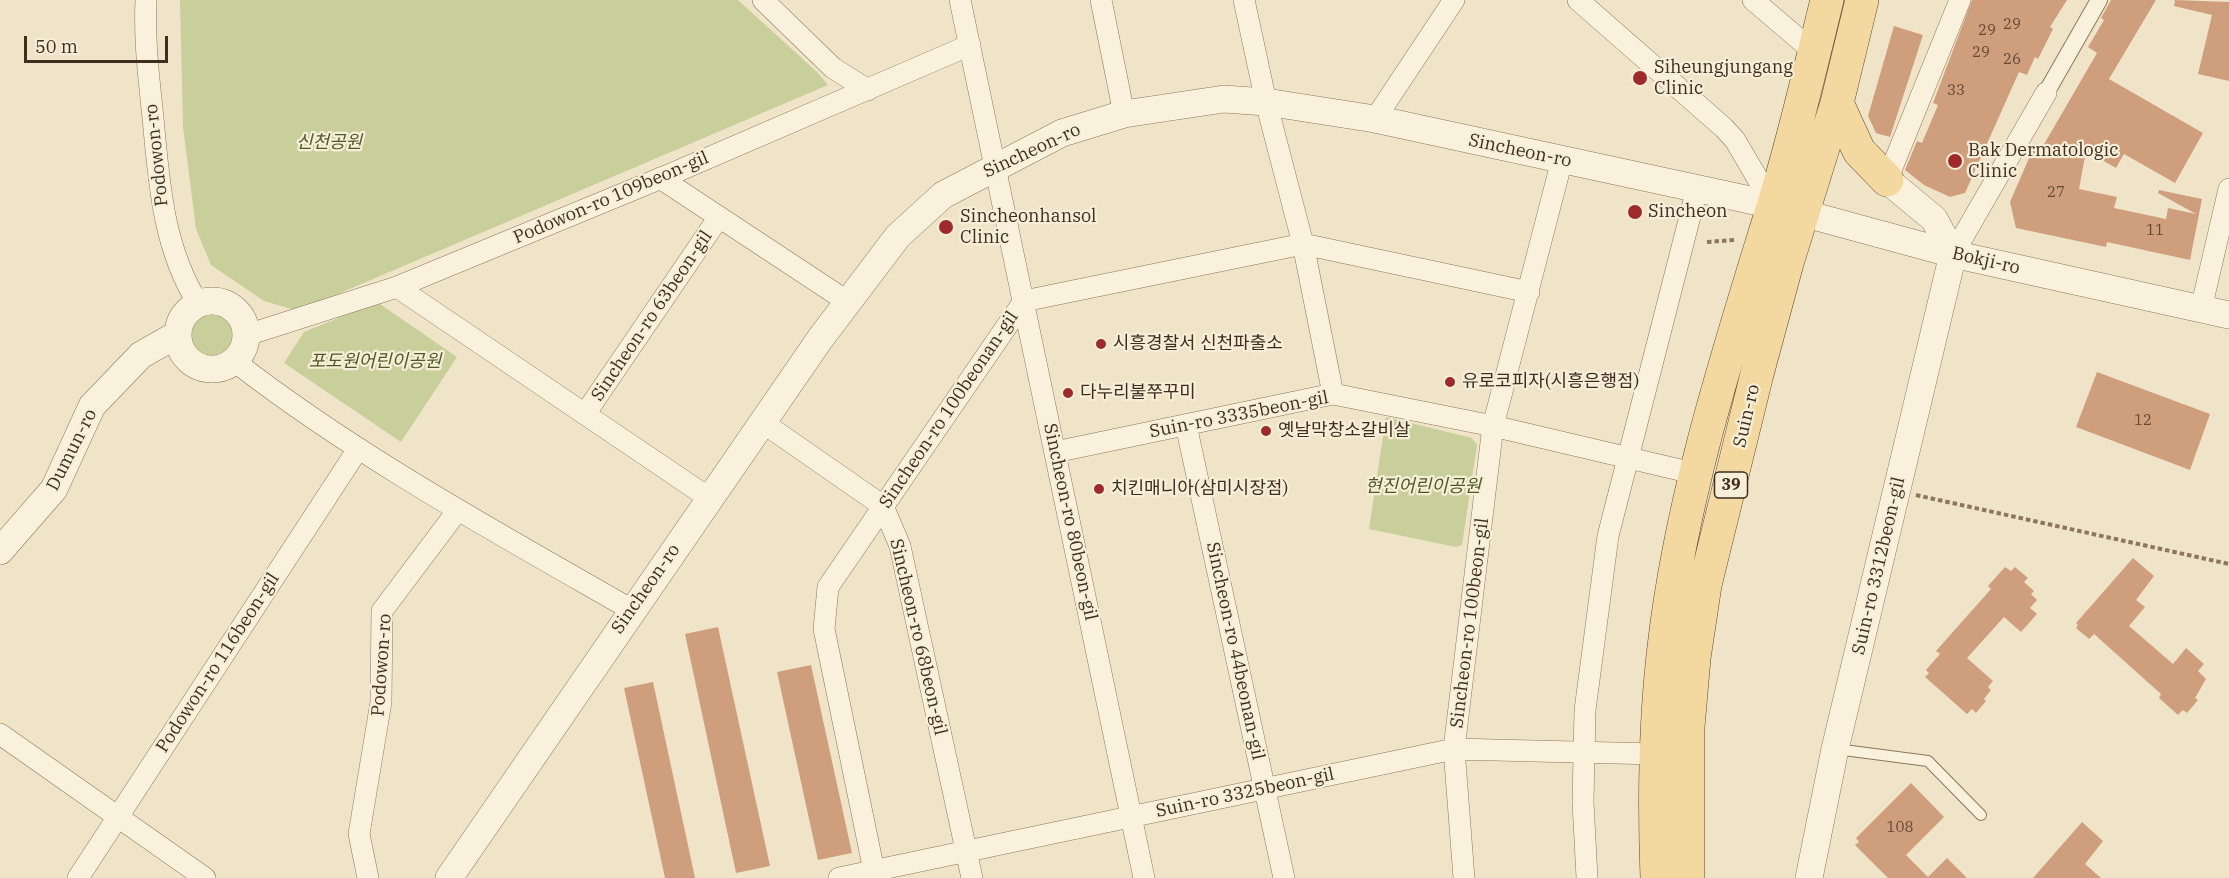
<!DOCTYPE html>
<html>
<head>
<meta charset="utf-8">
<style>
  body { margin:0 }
  #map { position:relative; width:2229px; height:878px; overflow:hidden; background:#f0e4c8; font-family:"IBM Plex Serif",serif }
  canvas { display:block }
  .scale { position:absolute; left:24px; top:36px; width:144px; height:27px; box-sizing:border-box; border:3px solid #3d2e20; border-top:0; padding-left:8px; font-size:18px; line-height:21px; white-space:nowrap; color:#3d2e20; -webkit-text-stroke:4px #f7eed8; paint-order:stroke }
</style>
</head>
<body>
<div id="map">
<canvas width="2229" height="878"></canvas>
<div class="scale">50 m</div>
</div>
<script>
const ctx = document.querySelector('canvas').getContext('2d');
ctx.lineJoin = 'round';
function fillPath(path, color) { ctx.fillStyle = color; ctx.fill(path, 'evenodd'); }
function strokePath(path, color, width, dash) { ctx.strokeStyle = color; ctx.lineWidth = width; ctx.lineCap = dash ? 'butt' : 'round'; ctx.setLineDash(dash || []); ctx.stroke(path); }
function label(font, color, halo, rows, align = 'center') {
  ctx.font = font + ' "IBM Plex Serif","Noto Sans KR",serif'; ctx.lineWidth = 4.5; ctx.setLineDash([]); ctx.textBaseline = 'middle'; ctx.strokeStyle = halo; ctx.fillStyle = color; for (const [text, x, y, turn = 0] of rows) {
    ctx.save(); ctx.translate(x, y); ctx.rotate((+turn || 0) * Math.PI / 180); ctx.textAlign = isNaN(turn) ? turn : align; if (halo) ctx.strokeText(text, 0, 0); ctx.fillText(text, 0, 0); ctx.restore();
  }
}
fillPath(new Path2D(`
  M180,0H738L817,72L828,85L298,311L264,301L211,265L196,229L183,127Z
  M377,302L457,357L401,442L284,363L304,332Z
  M192 335a20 20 0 1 1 40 0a20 20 0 1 1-40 0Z
  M1386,417L1472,438L1477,445L1462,545L1456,547L1369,529Z`), '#c9cf9b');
fillPath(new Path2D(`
  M1972,0H2067L2050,27L2053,29L2038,59L2035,57L2027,75L2019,72L1965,193L1950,197L1924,185L1905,170L1917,141L1922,143L1938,105L1933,103Z
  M2111,0H2156L2109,79L2203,133L2175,183L2124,154L2116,168L2086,151L2079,189L2117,197L2114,208L2166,219L2168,208L2196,214L2158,193L2159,190L2202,199L2190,260L2107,242L2106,247L2016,228L2010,202L2035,144L2043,146L2097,53L2088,47L2104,20L2101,18Z
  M2175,0L2229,2V81L2198,74L2212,15L2174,6Z
  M1894,26L1923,35L1890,137L1876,133L1868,116Z
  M2097,372L2210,414L2190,470L2076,427Z
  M2133,558L2154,576L2136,600L2145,607L2129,626L2173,664L2186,648L2204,664L2198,671L2206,679L2195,698L2198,700L2187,713L2183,710L2178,715L2159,698L2161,694L2094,634L2089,639L2076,628L2078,625L2076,623Z
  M2005,567L2011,571L2015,567L2028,578L2024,582L2034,591L2031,594L2037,600L2030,608L2037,614L2021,632L2004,617L1967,658L1993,681L1988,687L1991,690L1984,699L1986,701L1976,713L1972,709L1967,714L1925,677L1929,673L1926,670L1940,654L1936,651L1991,589L1988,586Z
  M718,627L770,866L736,873L685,634Z
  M811,665L852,853L818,860L777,672Z
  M653,682L695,878H665L624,688Z
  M1911,783L1944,817L1906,855L1928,877L1947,858L1967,878H1888L1855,845L1859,842L1856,838Z
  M2082,822L2103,841L2085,864L2101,878H2033Z`), '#cf9f7d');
const service = new Path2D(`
  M1836,749L1928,761L1981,815`);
const pedestrian = new Path2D(`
  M2046,93L2099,0`);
const minor = new Path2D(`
  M146,0C144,40 149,79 153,118C159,182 163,248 198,303
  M763,0L833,68L868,90
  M960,0L1144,878
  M1101,0L1124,114
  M1244,0L1266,102L1303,244L1333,394
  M1578,0L1724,128L1735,140L1773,205
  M1753,0L1814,52
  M1375,119L1454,0
  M660,178L848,302
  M1887,180L1960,0
  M1953,254L2046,93
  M397,287L709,498
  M2201,309L2229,189
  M247,335L397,287L671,174L970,45
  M234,361C358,457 496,532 632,610
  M585,414L719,217
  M762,422L883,506L900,546L972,878
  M1186,425L1284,878
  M1055,452L1333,394L1493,426L1697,474
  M0,734L205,878
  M874,871L824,629L828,587L1024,301L1303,244L1529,292
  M78,878L358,449
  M368,878L359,834L381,702L382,611L458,510
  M839,878L1454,749L1656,754
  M1464,878L1454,749L1493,426L1562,160
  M1587,878L1583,802L1585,710L1608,536L1697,189`);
const tertiary = new Path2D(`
  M1887,180L1934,219L1953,254
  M178 335a34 34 0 1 1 68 0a34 34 0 1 1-68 0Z
  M0,551L54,489L92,406L141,355L178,334
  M449,878L820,339L898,236L943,195L1062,133L1124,114L1224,99L1266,102L1375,119L1773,205L1953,254L2229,315
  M1809,878L1835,749L1953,254`);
const primary = new Path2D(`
  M1837,103L1859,151L1887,180
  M1657,878C1654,801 1655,723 1664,647C1681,497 1729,350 1773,207C1794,139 1810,69 1827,0
  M1688,878V727L1694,658L1705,585L1757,374L1787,263L1837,103L1862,0`);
strokePath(service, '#8d765c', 12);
strokePath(pedestrian, '#8d765c', 18);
strokePath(minor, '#8d765c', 22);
strokePath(tertiary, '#8d765c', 28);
strokePath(primary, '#5b4430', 34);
strokePath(new Path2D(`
  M1707,242L1734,240
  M1916,495L2229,564`), '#8d765c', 4, [4.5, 3]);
strokePath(service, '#faf1dc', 10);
strokePath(pedestrian, '#faf1dc', 16);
strokePath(minor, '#faf1dc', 21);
strokePath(tertiary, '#faf1dc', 27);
strokePath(primary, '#f3d9a0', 33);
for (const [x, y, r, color] of [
  [1640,78,8,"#9e2a2b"],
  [1955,161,8,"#9e2a2b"],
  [1635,212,8,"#9e2a2b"],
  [946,227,8,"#9e2a2b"],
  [1101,344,6,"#9e2a2b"],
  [1450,382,6,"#9e2a2b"],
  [1068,393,6,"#9e2a2b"],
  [1266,431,6,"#9e2a2b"],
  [1099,489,6,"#9e2a2b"]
]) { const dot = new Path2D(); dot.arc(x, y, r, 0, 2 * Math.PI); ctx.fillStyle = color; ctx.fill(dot); strokePath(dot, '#f7eed8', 2); }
label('15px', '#624a37', null, [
  ["29",2012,25],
  ["29",1987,31],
  ["29",1981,53],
  ["26",2012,60],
  ["33",1956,91],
  ["27",2056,193],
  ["11",2155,231],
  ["12",2143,421],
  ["108",1900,828]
]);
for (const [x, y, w] of [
  [1731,485,33]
]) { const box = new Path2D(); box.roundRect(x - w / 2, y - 13, w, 26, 4.5); ctx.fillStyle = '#f7eed8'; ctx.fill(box); strokePath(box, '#3d2e20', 1.5); }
label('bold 16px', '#3d2e20', null, [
  ["39",1731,485]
]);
label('18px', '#3d2e20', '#f7eed8', [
  ["Siheungjungang",1654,68],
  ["Clinic",1654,89],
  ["Bak Dermatologic",1968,151],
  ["Clinic",1968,172],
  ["Sincheon",1648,212],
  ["Sincheonhansol",960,217],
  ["Clinic",960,238],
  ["시흥경찰서 신천파출소",1113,344],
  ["유로코피자(시흥은행점)",1462,382],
  ["다누리불쭈꾸미",1080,393],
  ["옛날막창소갈비살",1278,431],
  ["치킨매니아(삼미시장점)",1111,489]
], 'left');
label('italic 18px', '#4d5a26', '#f7eed8', [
  ["신천공원",329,143],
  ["포도원어린이공원",375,362],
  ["현진어린이공원",1423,487]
]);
label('18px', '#3d2e20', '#f7eed8', [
  ["Sincheon-ro",1032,151,-25],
  ["Sincheon-ro",1520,151,12],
  ["Podowon-ro",157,155,-96],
  ["Podowon-ro 109beon-gil",611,198,-23],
  ["Bokji-ro",1986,261,13],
  ["Sincheon-ro 63beon-gil",652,316,-56],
  ["Sincheon-ro 100beonan-gil",949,410,-56],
  ["Suin-ro 3335beon-gil",1239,415,-11],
  ["Suin-ro",1747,416,-77],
  ["Dumun-ro",72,450,-63],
  ["Sincheon-ro 80beon-gil",1070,522,78],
  ["Suin-ro 3312beon-gil",1879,566,-77],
  ["Sincheon-ro",646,589,-55],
  ["Sincheon-ro 100beon-gil",1470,623,-83],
  ["Sincheon-ro 68beon-gil",918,637,77],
  ["Sincheon-ro 44beonan-gil",1235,651,78],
  ["Podowon-ro 116beon-gil",218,663,-57],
  ["Podowon-ro",382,665,-86],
  ["Suin-ro 3325beon-gil",1245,793,-12]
]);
</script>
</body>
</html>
